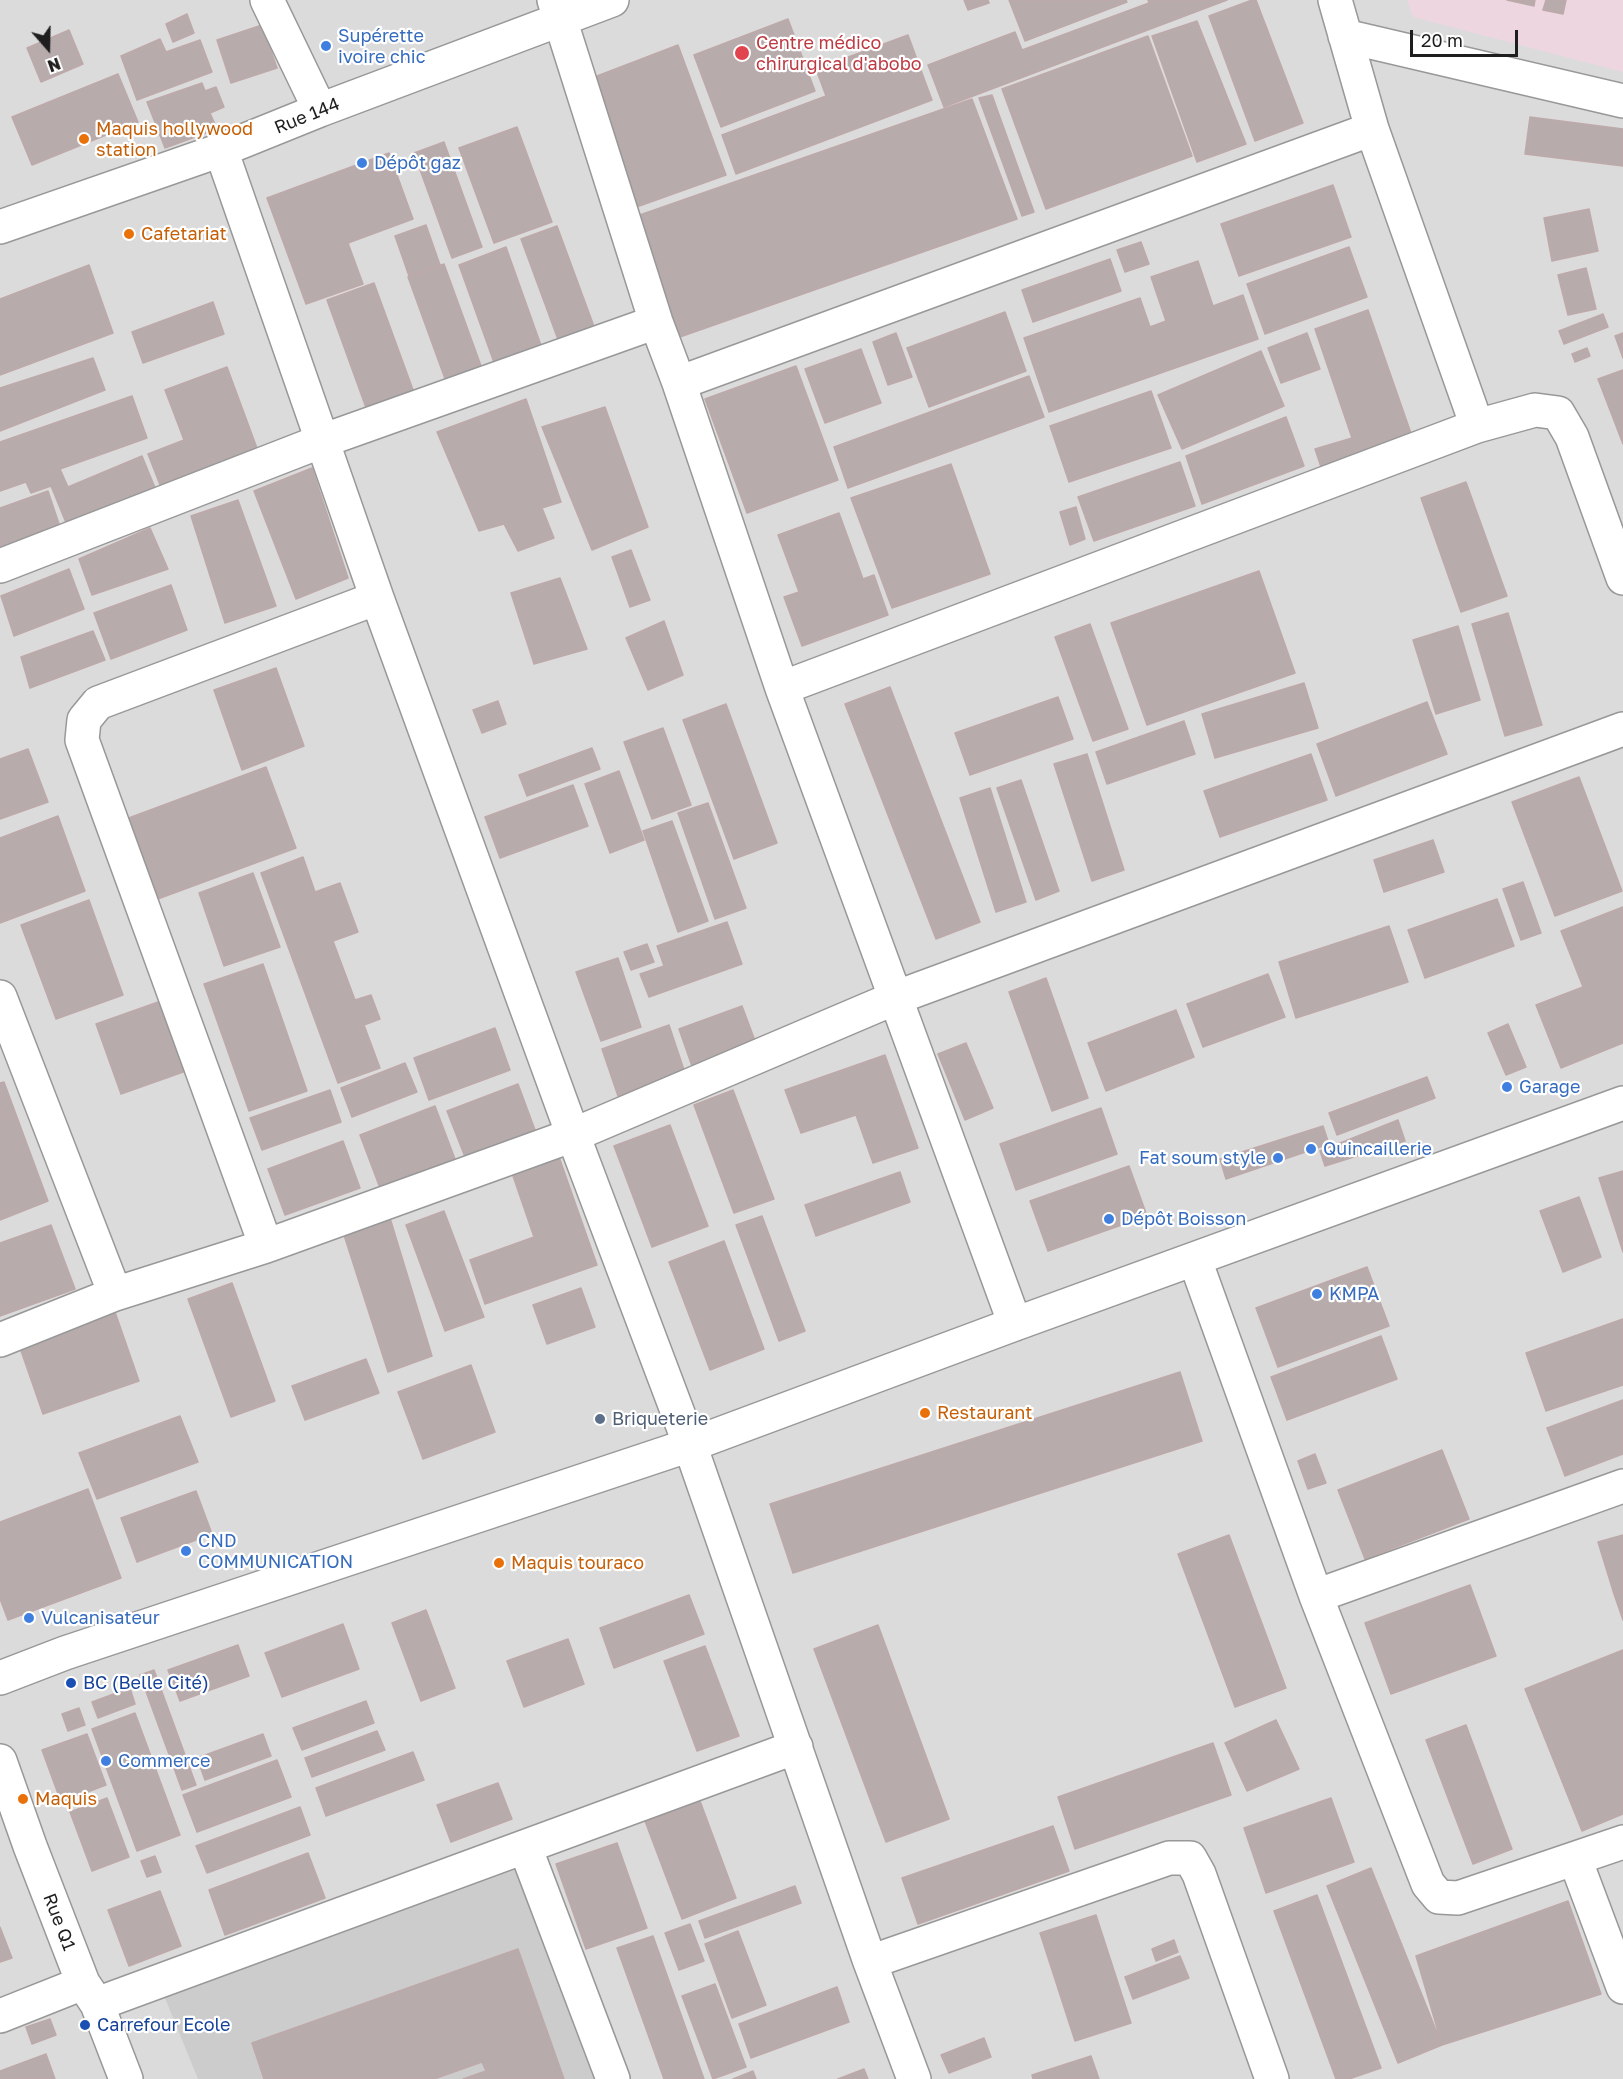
<!DOCTYPE html>
<html>
<head>
<meta charset="utf-8">
<style>
  body { margin:0 }
  #map { position:relative; width:1623px; height:2079px; overflow:hidden; background:#eee6e5; font-family:"Golos Text",sans-serif }
  canvas { display:block }
  .north { position:absolute; left:18px; top:18px; width:60px; height:60px; -webkit-text-stroke:4px #fff; paint-order:stroke; rotate:160deg; font-size:16px; font-weight:700; line-height:24px; text-align:center; color:#1e1e1e }
  .north::after { content:''; display:block; margin:auto; width:21px; height:27px; background:#1e1e1e; clip-path:polygon(50% 0,100% 100%,50% 72%,0 100%) }
  .scale { position:absolute; left:1410px; top:30px; width:108px; height:27px; box-sizing:border-box; border:3px solid #1e1e1e; border-top:0; padding-left:8px; font-size:18px; line-height:21px; white-space:nowrap; color:#1e1e1e; -webkit-text-stroke:4px #fff; paint-order:stroke }
</style>
</head>
<body>
<div id="map">
<canvas width="1623" height="2079"></canvas>
<div class="north">N</div>
<div class="scale">20 m</div>
</div>
<script>
const ctx = document.querySelector('canvas').getContext('2d');
ctx.lineJoin = 'round';
function fillPath(path, color) { ctx.fillStyle = color; ctx.fill(path, 'evenodd'); }
function strokePath(path, color, width, dash) { ctx.strokeStyle = color; ctx.lineWidth = width; ctx.lineCap = dash ? 'butt' : 'round'; ctx.setLineDash(dash || []); ctx.stroke(path); }
function label(font, color, halo, rows, align = 'center') {
  ctx.font = font + ' "Golos Text",sans-serif'; ctx.lineWidth = 4.5; ctx.setLineDash([]); ctx.textBaseline = 'middle'; ctx.strokeStyle = halo; ctx.fillStyle = color; for (const [text, x, y, turn = 0] of rows) {
    ctx.save(); ctx.translate(x, y); ctx.rotate((+turn || 0) * Math.PI / 180); ctx.textAlign = isNaN(turn) ? turn : align; if (halo) ctx.strokeText(text, 0, 0); ctx.fillText(text, 0, 0); ctx.restore();
  }
}
fillPath(new Path2D(`
  M0,0H1623V2079H0Z`), '#dcdbdb');
fillPath(new Path2D(`
  M1407,0H1623V72L1413,17Z`), '#edd6e0');
fillPath(new Path2D(`
  M523,1867L600,2079H198L165,1998Z`), '#ccc');
const building = new Path2D(`
  M964,0H988L989,3L968,10Z
  M1009,0H1126L1127,2L1025,41Z
  M1148,0H1227L944,107L928,65L1015,32L1022,50L1149,3Z
  M1252,0H1256L1303,123L1255,141L1209,16Z
  M1507,0H1535L1534,6Z
  M1546,0H1566L1563,14L1543,10Z
  M187,14L194,33L173,42L166,24Z
  M788,19L815,91L721,127L694,55Z
  M1197,21L1246,144L1197,162L1152,36Z
  M262,25L277,68L231,83L217,40Z
  M69,30L83,64L41,82L27,48Z
  M908,35L932,100L736,174L722,135L826,96L816,69Z
  M1148,36L1192,156L1046,209L1002,89Z
  M160,39L166,52L200,40L212,72L137,100L121,56Z
  M678,45L726,175L631,209L584,81Z
  M118,74L138,122L32,165L12,117Z
  M202,83L205,91L216,87L224,107L210,113L217,129L165,148L147,102Z
  M992,95L1034,212L1022,216L979,98Z
  M972,99L1017,219L677,338L634,217Z
  M1530,117L1623,129V166L1525,154Z
  M517,127L552,222L494,243L459,148Z
  M444,142L482,247L452,258L414,153Z
  M389,153L413,219L348,243L363,284L306,304L267,198Z
  M1333,185L1351,237L1239,276L1221,224Z
  M1589,209L1598,251L1552,261L1544,218Z
  M426,225L440,265L409,276L395,236Z
  M557,226L599,340L563,353L521,239Z
  M1141,242L1149,264L1125,272L1117,250Z
  M506,247L543,351L496,368L459,265Z
  M1349,247L1367,297L1265,334L1247,284Z
  M1110,259L1121,291L1033,322L1022,290Z
  M1198,261L1213,306L1243,295L1258,339L1049,412L1024,338L1140,298L1150,327L1166,321L1151,277Z
  M444,264L484,374L448,387L408,277Z
  M89,265L113,333L0,375V299Z
  M1586,268L1596,309L1568,315L1558,275Z
  M374,283L416,398L369,416L327,300Z
  M213,302L224,334L143,363L132,332Z
  M1368,310L1413,439L1322,470L1315,449L1352,438L1315,329Z
  M1005,312L1026,371L929,407L907,348Z
  M1603,314L1608,327L1564,344L1559,331Z
  M896,333L912,377L888,385L873,342Z
  M1307,333L1320,369L1281,383L1268,348Z
  M1623,333V358L1615,336Z
  M1587,348L1590,356L1575,362L1572,354Z
  M861,349L881,403L825,423L805,369Z
  M1261,351L1284,406L1182,449L1158,395Z
  M93,358L105,390L0,431V388Z
  M796,366L838,480L747,513L705,399Z
  M227,367L261,459L164,495L148,454L184,440L165,390Z
  M1623,370V444L1598,379Z
  M1029,376L1044,417L848,488L834,447Z
  M1151,391L1171,448L1069,482L1050,426Z
  M132,396L147,438L60,469L68,487L142,456L158,495L69,530L51,486L31,493L26,482L0,491V442Z
  M526,399L561,502L542,508L554,538L518,551L504,524L479,531L437,432Z
  M605,407L648,527L592,550L542,427Z
  M1286,417L1304,466L1202,504L1186,456Z
  M1180,462L1195,506L1094,541L1078,497Z
  M951,464L990,574L892,608L851,498Z
  M312,468L348,578L296,599L254,491Z
  M1466,482L1507,596L1461,612L1421,498Z
  M48,491L62,533L0,554V508Z
  M238,500L276,606L225,623L191,516Z
  M1076,507L1085,539L1070,545L1060,512Z
  M839,513L863,579L874,575L888,615L802,646L784,597L799,592L778,535Z
  M150,528L168,569L92,595L79,559Z
  M631,550L650,600L630,607L612,557Z
  M69,569L84,609L14,636L1,596Z
  M1259,571L1295,673L1147,725L1111,623Z
  M560,578L587,649L534,664L511,593Z
  M171,585L187,630L111,659L94,613Z
  M1508,613L1542,725L1505,736L1472,624Z
  M664,621L683,675L648,690L626,638Z
  M1090,624L1128,729L1093,741L1055,637Z
  M1458,626L1480,700L1436,714L1413,640Z
  M93,631L105,660L30,688L21,657Z
  M276,668L304,746L242,770L214,690Z
  M1304,683L1318,728L1215,758L1202,714Z
  M890,687L980,922L936,939L845,704Z
  M1058,697L1073,739L970,775L955,733Z
  M498,701L506,724L482,733L473,710Z
  M1427,702L1447,754L1336,796L1317,744Z
  M726,704L777,843L734,859L683,720Z
  M1184,721L1195,754L1107,784L1096,752Z
  M663,728L691,805L652,819L624,742Z
  M592,748L600,769L527,796L519,775Z
  M28,749L48,802L0,819V759Z
  M1087,754L1124,870L1092,881L1054,764Z
  M1311,754L1327,800L1220,837L1204,791Z
  M266,767L296,848L155,900L126,819Z
  M619,771L644,840L610,853L585,784Z
  M1579,777L1622,891L1555,916L1512,802Z
  M1021,780L1059,891L1036,900L997,788Z
  M573,785L588,826L500,858L485,817Z
  M990,788L1026,902L996,912L960,798Z
  M708,803L746,908L715,919L678,813Z
  M58,816L85,891L0,923V838Z
  M672,821L708,921L678,932L643,831Z
  M1433,840L1444,872L1384,892L1374,860Z
  M303,857L315,892L340,883L358,932L333,941L355,1000L371,995L380,1019L364,1025L380,1068L338,1083L261,873Z
  M253,873L280,947L224,966L199,893Z
  M1523,882L1541,933L1521,940L1503,889Z
  M1497,899L1514,946L1425,978L1408,930Z
  M89,900L123,995L56,1019L21,925Z
  M1623,907V1043L1561,1068L1536,1005L1583,987L1561,931Z
  M727,922L742,964L649,997L640,974L664,966L657,946Z
  M1389,926L1408,982L1296,1018L1279,962Z
  M647,944L654,962L631,970L624,952Z
  M618,958L641,1027L601,1041L576,972Z
  M263,964L307,1091L249,1111L204,984Z
  M1268,974L1285,1017L1203,1047L1187,1004Z
  M1046,978L1088,1098L1052,1111L1009,992Z
  M161,1001L186,1071L121,1094L96,1024Z
  M742,1006L757,1046L693,1069L679,1029Z
  M1176,1010L1194,1057L1106,1091L1088,1043Z
  M1508,1024L1526,1067L1506,1075L1488,1033Z
  M669,1025L685,1073L618,1096L602,1049Z
  M495,1028L510,1070L429,1100L414,1058Z
  M966,1043L993,1108L965,1120L938,1054Z
  M885,1055L918,1148L873,1163L856,1115L801,1133L785,1090Z
  M405,1063L417,1092L352,1117L341,1088Z
  M1427,1077L1435,1098L1337,1135L1329,1113Z
  M4,1082L48,1201L0,1220V1083Z
  M518,1084L535,1130L465,1157L447,1111Z
  M330,1090L341,1122L262,1150L250,1118Z
  M733,1090L774,1199L734,1213L694,1105Z
  M435,1106L455,1159L380,1188L360,1135Z
  M1101,1108L1117,1154L1016,1190L1000,1144Z
  M1398,1120L1405,1141L1325,1166L1320,1151Z
  M670,1125L708,1226L652,1247L614,1146Z
  M1323,1126L1329,1144L1226,1179L1220,1159Z
  M343,1141L360,1188L285,1215L268,1169Z
  M559,1157L597,1265L485,1304L470,1260L534,1237L512,1173Z
  M1129,1166L1147,1216L1048,1251L1030,1201Z
  M1623,1171V1252L1599,1178Z
  M900,1172L910,1202L816,1236L805,1205Z
  M1579,1197L1601,1257L1563,1272L1540,1211Z
  M444,1211L484,1317L445,1331L406,1225Z
  M762,1216L805,1331L779,1341L736,1225Z
  M390,1218L432,1356L388,1372L344,1235Z
  M51,1225L75,1289L0,1316V1243Z
  M724,1241L764,1349L710,1370L669,1262Z
  M1367,1267L1389,1326L1278,1367L1256,1308Z
  M232,1283L275,1401L231,1417L188,1299Z
  M581,1288L595,1327L547,1344L533,1305Z
  M115,1312L139,1381L43,1414L19,1345Z
  M1623,1319V1385L1546,1411L1526,1353Z
  M1381,1336L1397,1379L1287,1420L1271,1377Z
  M366,1359L379,1393L305,1420L292,1386Z
  M471,1365L495,1432L423,1459L398,1392Z
  M1180,1372L1202,1441L793,1573L770,1504Z
  M1623,1400V1454L1565,1476L1547,1428Z
  M180,1416L198,1462L97,1499L79,1453Z
  M1442,1450L1469,1519L1365,1559L1338,1490Z
  M1315,1454L1326,1483L1308,1489L1298,1461Z
  M88,1489L121,1578L8,1620L0,1599V1522Z
  M196,1491L212,1534L137,1562L121,1518Z
  M1229,1535L1286,1688L1235,1707L1178,1554Z
  M1623,1535V1591L1614,1594L1598,1542Z
  M1470,1585L1496,1656L1391,1694L1365,1623Z
  M1623,1591V1620L1614,1594Z
  M689,1595L704,1634L614,1668L600,1628Z
  M426,1610L455,1688L421,1701L392,1623Z
  M343,1624L359,1669L282,1697L265,1653Z
  M878,1625L949,1819L886,1842L814,1649Z
  M568,1639L584,1684L524,1707L507,1661Z
  M238,1645L249,1676L180,1701L168,1670Z
  M705,1646L739,1736L697,1751L664,1661Z
  M1623,1650V1814L1582,1831L1525,1689Z
  M154,1670L196,1785L182,1790L140,1675Z
  M130,1688L135,1704L98,1718L92,1702Z
  M366,1701L374,1723L302,1750L293,1728Z
  M79,1708L85,1725L68,1731L62,1714Z
  M135,1713L180,1835L137,1851L92,1729Z
  M1276,1720L1299,1769L1247,1791L1225,1743Z
  M1466,1725L1512,1849L1473,1864L1426,1740Z
  M377,1731L385,1750L312,1777L305,1758Z
  M87,1734L106,1785L61,1802L42,1750Z
  M263,1734L271,1756L205,1780L197,1758Z
  M1213,1743L1231,1795L1075,1849L1058,1797Z
  M413,1752L424,1780L326,1816L316,1788Z
  M277,1760L291,1797L197,1832L183,1795Z
  M498,1783L512,1819L451,1842L437,1805Z
  M107,1798L129,1857L92,1871L70,1812Z
  M1331,1798L1354,1862L1266,1893L1244,1828Z
  M700,1801L736,1898L682,1919L645,1821Z
  M300,1807L310,1835L207,1873L196,1846Z
  M1053,1826L1069,1871L918,1924L902,1878Z
  M617,1843L647,1928L586,1949L556,1864Z
  M308,1853L325,1898L225,1935L209,1890Z
  M155,1856L161,1872L147,1877L141,1861Z
  M1371,1868L1442,2045L1398,2063L1327,1886Z
  M795,1886L801,1903L705,1938L699,1921Z
  M160,1891L181,1946L129,1966L108,1910Z
  M1317,1895L1381,2068L1349,2079H1336L1274,1911Z
  M1568,1901L1601,1994L1442,2045L1416,1956Z
  M1096,1915L1131,2023L1075,2041L1040,1933Z
  M690,1924L704,1961L679,1970L665,1933Z
  M0,1927L12,1958L0,1962Z
  M738,1931L766,2005L732,2018L705,1944Z
  M653,1936L704,2079H664L617,1948Z
  M1174,1940L1178,1952L1156,1961L1152,1949Z
  M518,1949L564,2079H463L486,2071L482,2062L434,2079H264L252,2043Z
  M1180,1956L1189,1978L1133,1999L1125,1977Z
  M715,1984L746,2067L713,2079L682,1996Z
  M837,1987L849,2022L751,2058L739,2024Z
  M50,2019L56,2035L32,2044L26,2027Z
  M984,2038L991,2057L949,2073L941,2055Z
  M46,2054L55,2079H0V2071Z
  M1091,2056L1099,2079H1033L1032,2075Z
  M864,2069L868,2079H838Z
  M753,2071L756,2079H733Z`);
fillPath(building, '#b7abac');
strokePath(building, '#bea9aa', 1.5);
const minor = new Path2D(`
  M267,0L320,110
  M554,0L656,322L679,383L782,688L1015,1324
  M1335,0L1372,129L1477,426
  M1345,36L1623,101
  M221,150L377,598L573,1135L690,1445L870,1962L914,2079
  M0,227L221,150L320,110L612,0
  M679,383L1372,129
  M0,566L322,441L656,322
  M782,688L1477,426L1535,410L1558,413L1572,437L1623,578
  M0,997L115,1294
  M266,1246L82,740L84,720L98,703L377,598
  M1195,1260L1316,1596L1428,1884L1439,1897L1458,1898L1623,1842
  M0,1340L115,1294L266,1246L573,1135L895,998L1623,729
  M1316,1596L1623,1486
  M0,1678L65,1653L690,1445L1015,1324L1623,1103
  M0,1761L30,1846L83,1983L97,2004L126,2079
  M525,1847L613,2079
  M1575,1859L1623,1987
  M870,1962L1169,1858H1190L1199,1874L1272,2079
  M97,2004L796,1747
  M0,2016L83,1983`);
strokePath(minor, '#989898', 36);
strokePath(minor, '#fff', 33);
for (const [x, y, r, color] of [
  [326,46,6,"#3f7fe0"],
  [742,53,8,"#e0444e"],
  [84,139,6,"#e8710a"],
  [362,163,6,"#3f7fe0"],
  [129,234,6,"#e8710a"],
  [1507,1087,6,"#3f7fe0"],
  [1311,1149,6,"#3f7fe0"],
  [1278,1158,6,"#3f7fe0"],
  [1109,1219,6,"#3f7fe0"],
  [1317,1294,6,"#3f7fe0"],
  [925,1413,6,"#e8710a"],
  [600,1419,6,"#5c6f8a"],
  [186,1551,6,"#3f7fe0"],
  [499,1563,6,"#e8710a"],
  [29,1618,6,"#3f7fe0"],
  [71,1683,6,"#1a4fb4"],
  [106,1761,6,"#3f7fe0"],
  [23,1799,6,"#e8710a"],
  [85,2025,6,"#1a4fb4"]
]) { const dot = new Path2D(); dot.arc(x, y, r, 0, 2 * Math.PI); ctx.fillStyle = color; ctx.fill(dot); strokePath(dot, '#fff', 2); }
label('18px', '#366cbe', '#fff', [
  ["Supérette",338,36],
  ["ivoire chic",338,57],
  ["Dépôt gaz",374,163],
  ["Garage",1519,1087],
  ["Quincaillerie",1323,1149],
  ["Fat soum style",1266,1158,"right"],
  ["Dépôt Boisson",1121,1219],
  ["KMPA",1329,1294],
  ["CND",198,1541],
  ["COMMUNICATION",198,1562],
  ["Vulcanisateur",41,1618],
  ["Commerce",118,1761]
], 'left');
label('18px', '#be3a42', '#fff', [
  ["Centre médico",756,43],
  ["chirurgical d'abobo",756,64]
], 'left');
label('18px', '#1e1e1e', '#fff', [
  ["Rue 144",307,116,-22],
  ["Rue Q1",59,1922,69]
]);
label('18px', '#c56008', '#fff', [
  ["Maquis hollywood",96,129],
  ["station",96,150],
  ["Cafetariat",141,234],
  ["Restaurant",937,1413],
  ["Maquis touraco",511,1563],
  ["Maquis",35,1799]
], 'left');
label('18px', '#4e5e75', '#fff', [
  ["Briqueterie",612,1419]
], 'left');
label('18px', '#164399', '#fff', [
  ["BC (Belle Cité)",83,1683],
  ["Carrefour Ecole",97,2025]
], 'left');
</script>
</body>
</html>
